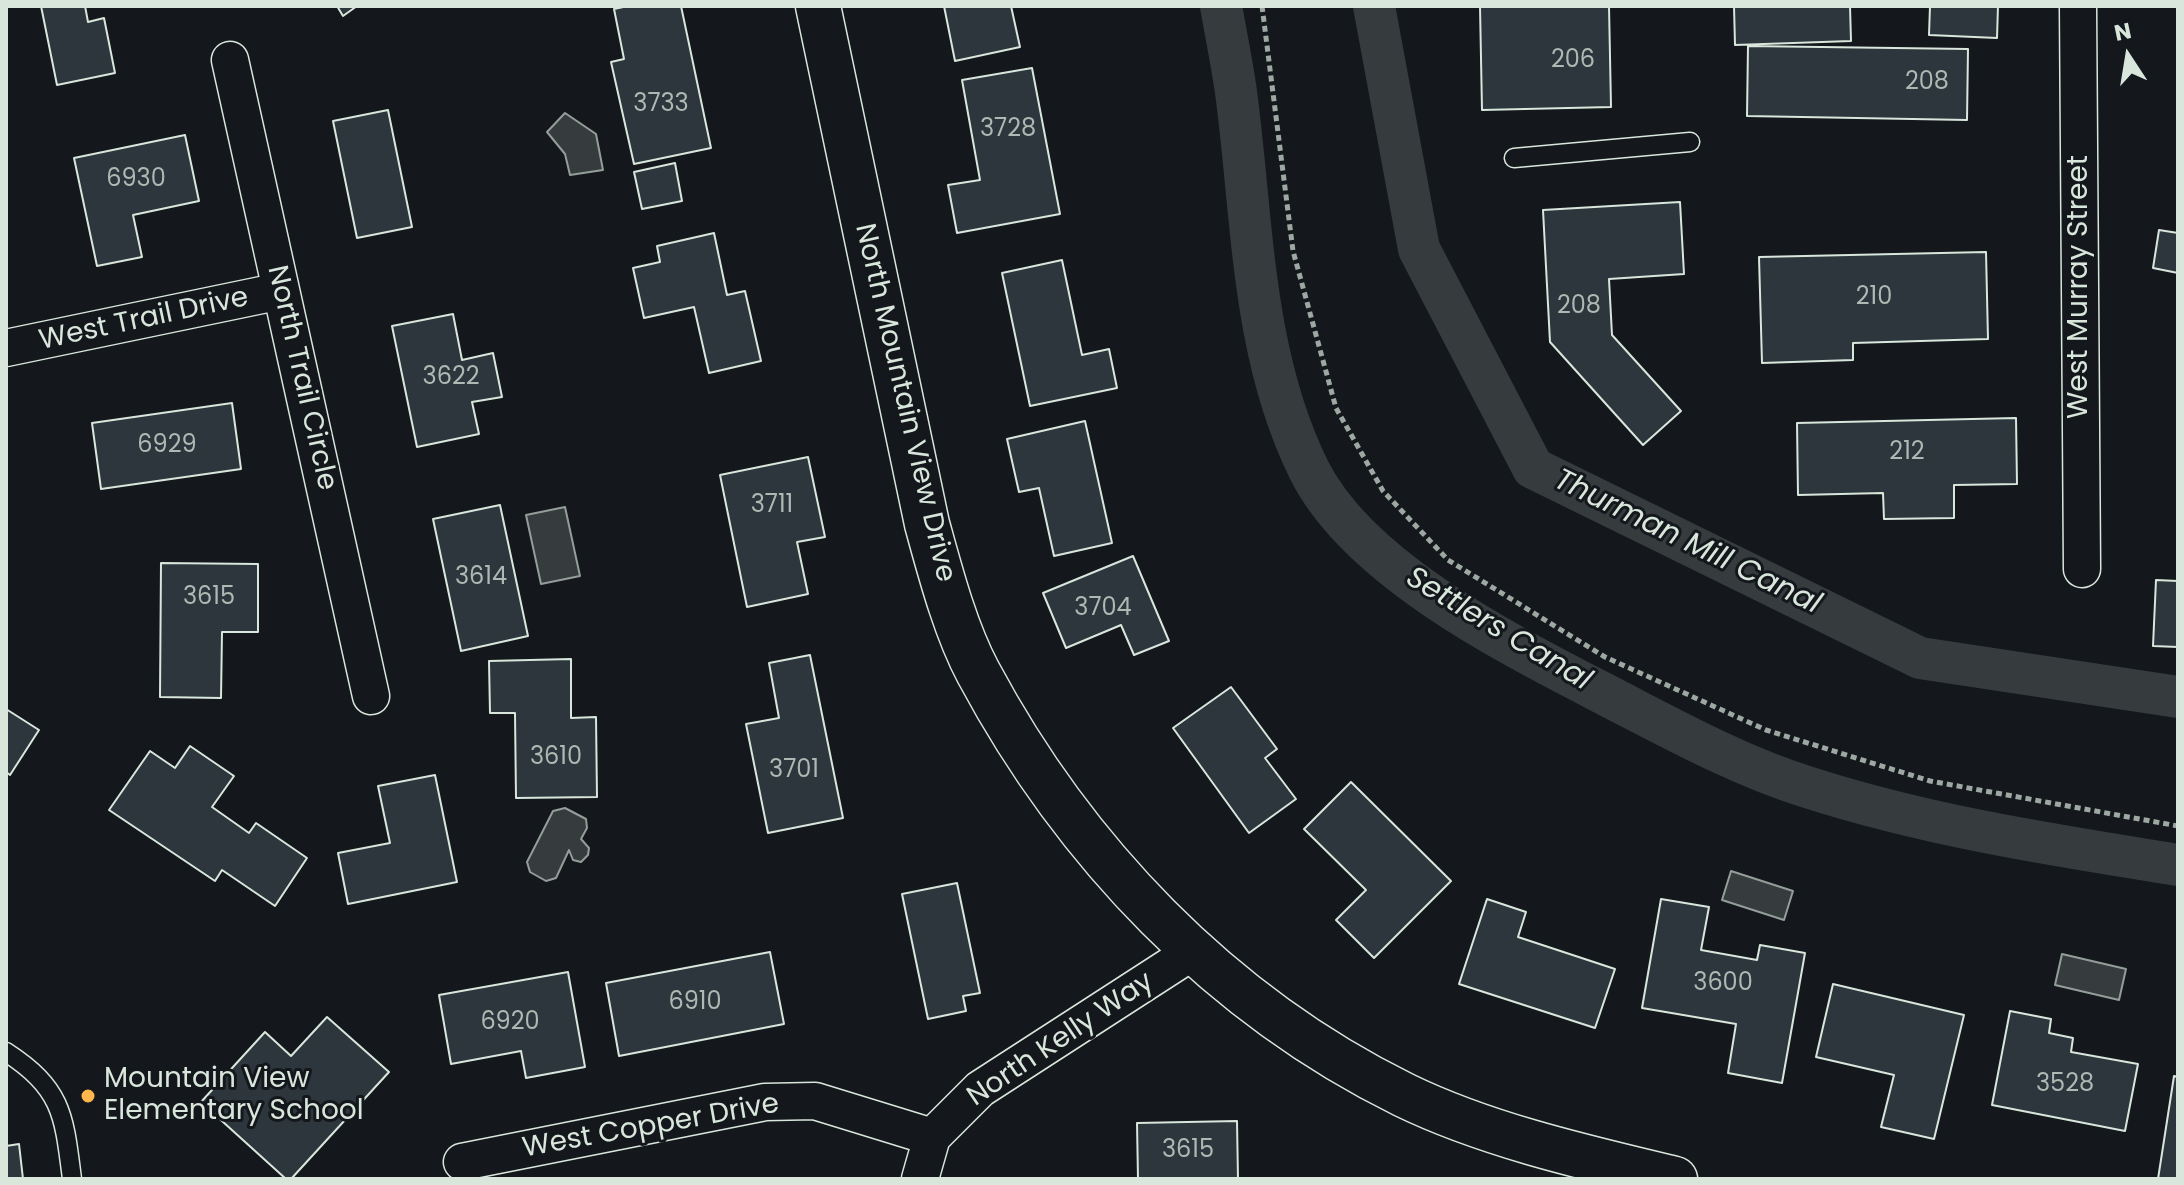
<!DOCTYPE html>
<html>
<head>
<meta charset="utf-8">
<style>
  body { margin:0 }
  #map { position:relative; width:2184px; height:1185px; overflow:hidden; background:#14181c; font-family:Poppins,sans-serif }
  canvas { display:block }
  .frame { position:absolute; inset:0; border:8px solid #d8e6dc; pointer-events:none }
  .north { position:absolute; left:2088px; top:16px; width:80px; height:80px; -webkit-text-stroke:6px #14181c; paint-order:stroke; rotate:348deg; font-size:22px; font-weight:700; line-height:32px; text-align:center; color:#d8e6dc }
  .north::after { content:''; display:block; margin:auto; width:28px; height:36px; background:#d8e6dc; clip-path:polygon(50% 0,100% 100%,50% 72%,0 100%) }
</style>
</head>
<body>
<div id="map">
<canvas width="2184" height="1185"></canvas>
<div class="frame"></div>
<div class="north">N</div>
</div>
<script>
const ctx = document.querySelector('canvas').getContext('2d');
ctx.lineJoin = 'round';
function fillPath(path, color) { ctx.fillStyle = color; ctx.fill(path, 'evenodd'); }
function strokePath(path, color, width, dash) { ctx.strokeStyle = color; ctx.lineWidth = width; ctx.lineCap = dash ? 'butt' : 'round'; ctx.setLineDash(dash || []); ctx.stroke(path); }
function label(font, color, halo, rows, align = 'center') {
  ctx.font = font + ' Poppins,sans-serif'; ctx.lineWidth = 6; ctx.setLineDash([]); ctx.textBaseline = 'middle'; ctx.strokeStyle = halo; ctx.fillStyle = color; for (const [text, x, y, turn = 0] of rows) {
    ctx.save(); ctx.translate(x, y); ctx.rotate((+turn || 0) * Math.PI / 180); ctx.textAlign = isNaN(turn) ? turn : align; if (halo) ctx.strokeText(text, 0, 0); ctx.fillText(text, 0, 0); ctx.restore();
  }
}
const water = new Path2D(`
  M565,113L596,134L603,170L570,175L565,154L547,132Z
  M565,507L580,576L541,584L526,515Z
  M565,808L586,819L587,828L581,839L589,848L588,855L581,862L573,860L569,850L556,878L546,881L530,872L527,862L553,811Z
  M1731,871L1793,891L1784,920L1722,900Z
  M2062,954L2126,969L2119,1000L2055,985Z`);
fillPath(water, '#363b3e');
strokePath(water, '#939e99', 2);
strokePath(new Path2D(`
  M1221,6C1226,35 1232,63 1236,92C1253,219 1251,353 1309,470C1360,572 1516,648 1614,699C1676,731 1740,766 1807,787C1928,826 2053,845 2178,865
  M1374,6L1419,249L1533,468L1920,658L2178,697`), '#363b3e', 42);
const building = new Path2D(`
  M41,6H85L88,22L104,18L115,73L57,85Z
  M337,6H357L343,16Z
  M628,6H681L711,148L634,164L611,62L624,59L614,9Z
  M944,6H1011L1020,47L955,61Z
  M1480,6H1609L1611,107L1482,110Z
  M1734,6H1850L1851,41L1735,45Z
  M1930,6H1998L1997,38L1929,35Z
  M1748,46L1968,49L1967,120L1747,116Z
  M1032,68L1060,214L957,233L948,185L980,180L962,80Z
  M388,110L412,227L357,238L333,121Z
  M185,135L199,201L133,215L142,257L97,266L74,158Z
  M675,163L682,201L642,209L634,172Z
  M1680,202L1684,274L1609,279L1612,335L1681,411L1643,445L1550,342L1543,210Z
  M2159,230L2178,233V273L2153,268Z
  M714,233L727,295L745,291L761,361L709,373L694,307L644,318L633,268L660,262L657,246Z
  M1986,252L1988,339L1853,343V360L1762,363L1759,257Z
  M1062,260L1082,355L1109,349L1117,388L1030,406L1002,273Z
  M453,314L462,360L493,353L502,397L472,402L479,434L417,447L392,326Z
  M232,403L241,469L101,489L92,423Z
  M2016,418L2017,484L1954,485V518L1884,519L1883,493L1798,495L1797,423Z
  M1085,421L1112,543L1054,556L1039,488L1019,492L1007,439Z
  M808,457L825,537L797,542L808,594L747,607L720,475Z
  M500,505L528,636L461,651L433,519Z
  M1133,556L1169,641L1134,655L1121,625L1066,648L1043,593Z
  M161,563L258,564V632H222L221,698L160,697Z
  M2156,580L2178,581V652V647L2153,646Z
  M810,655L843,818L768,833L746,724L779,718L769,663Z
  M571,659V718L596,717L597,797L516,798L515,713H490L489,661Z
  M1231,687L1277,749L1265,758L1296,799L1249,833L1173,728Z
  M6,709L39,730L10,775L6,772Z
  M190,746L234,776L212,807L249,833L256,823L307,858L275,906L222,870L215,881L109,810L150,751L175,768Z
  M435,775L457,882L348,904L338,853L390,843L378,786Z
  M1351,782L1451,881L1374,958L1336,920L1366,890L1304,829Z
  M957,883L980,993L963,996L966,1011L928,1019L902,894Z
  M1487,899L1526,912L1518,937L1615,969L1595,1028L1459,984Z
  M1661,899L1709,907L1701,950L1757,960L1760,945L1805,953L1782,1083L1728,1073L1736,1024L1642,1008Z
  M770,952L784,1024L619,1056L606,983Z
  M568,972L585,1067L526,1078L521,1051L451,1064L439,995Z
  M1833,984L1964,1015L1934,1139L1881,1127L1894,1075L1816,1057Z
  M2010,1011L2051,1019L2049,1033L2073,1038L2071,1052L2138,1064L2125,1131L1992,1105Z
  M327,1017L389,1072L291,1179H286L201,1102L265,1032L291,1056Z
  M2174,1076L2178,1077V1179H2158Z
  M1237,1121L1238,1179H1138L1137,1123Z
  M19,1144L23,1179H6V1146Z`);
fillPath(building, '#2c363c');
strokePath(building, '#d8e6dc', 2);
const lane = new Path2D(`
  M1514,158L1690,142
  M6,1052C63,1089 64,1116 72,1179`);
const street = new Path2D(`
  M2078,6L2082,569
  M230,60L371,696
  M6,348L281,291
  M462,1162L765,1102L815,1101L932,1137
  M920,1179L932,1137L980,1089L1192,952`);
const secondary = new Path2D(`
  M818,6L927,524C940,571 955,629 978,672C1074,852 1221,1005 1404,1095C1486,1135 1587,1158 1675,1179`);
strokePath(lane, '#d8e6dc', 21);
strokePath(street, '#d8e6dc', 39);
strokePath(secondary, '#d8e6dc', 47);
strokePath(new Path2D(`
  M1262,6L1293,251L1336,408L1383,491L1448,560L1605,657L1766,730L1930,781L2178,826`), '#9da8a2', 5, [6, 4]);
strokePath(lane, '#14181c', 18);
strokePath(street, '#14181c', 36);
strokePath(secondary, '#14181c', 44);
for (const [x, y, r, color] of [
  [88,1096,8,"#ffb74d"]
]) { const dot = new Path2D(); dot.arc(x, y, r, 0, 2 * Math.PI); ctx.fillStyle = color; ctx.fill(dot); strokePath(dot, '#14181c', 3); }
label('24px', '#adbab4', null, [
  ["206",1573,61],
  ["208",1927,83],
  ["3733",661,105],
  ["3728",1008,130],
  ["6930",136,180],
  ["210",1874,298],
  ["208",1579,307],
  ["3622",451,378],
  ["6929",167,446],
  ["212",1907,453],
  ["3711",772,506],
  ["3614",481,578],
  ["3615",209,598],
  ["3704",1103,609],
  ["3610",556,758],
  ["3701",794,771],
  ["3600",1723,984],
  ["6910",695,1003],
  ["6920",510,1023],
  ["3528",2065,1085],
  ["3615",1188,1151]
]);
label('28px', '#d8e6dc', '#14181c', [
  ["West Murray Street",2080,287,-90],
  ["West Trail Drive",144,320,-12],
  ["North Trail Circle",301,378,77],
  ["North Mountain View Drive",904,403,77],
  ["North Kelly Way",1061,1040,-34],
  ["West Copper Drive",651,1127,-10]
]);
label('28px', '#d8e6dc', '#14181c', [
  ["Mountain View",104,1080],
  ["Elementary School",104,1112]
], 'left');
label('italic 30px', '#d8e6dc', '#14181c', [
  ["Thurman Mill Canal",1687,543,26],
  ["Settlers Canal",1498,630,31]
]);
</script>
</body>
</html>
